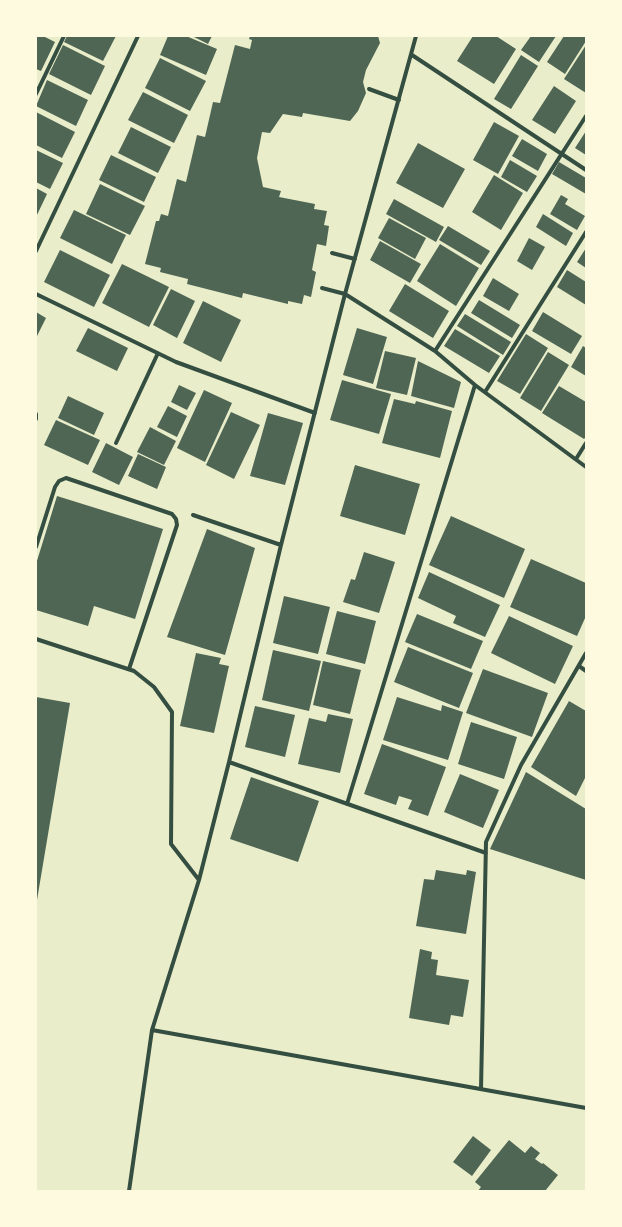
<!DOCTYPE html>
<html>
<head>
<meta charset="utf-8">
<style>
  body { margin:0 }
  #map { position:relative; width:622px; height:1227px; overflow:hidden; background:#e9edc9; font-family:"Sofia Sans Condensed",sans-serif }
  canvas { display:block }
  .frame { position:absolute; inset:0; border:37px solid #fefae0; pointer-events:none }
</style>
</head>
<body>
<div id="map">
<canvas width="622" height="1227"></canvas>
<div class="frame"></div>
</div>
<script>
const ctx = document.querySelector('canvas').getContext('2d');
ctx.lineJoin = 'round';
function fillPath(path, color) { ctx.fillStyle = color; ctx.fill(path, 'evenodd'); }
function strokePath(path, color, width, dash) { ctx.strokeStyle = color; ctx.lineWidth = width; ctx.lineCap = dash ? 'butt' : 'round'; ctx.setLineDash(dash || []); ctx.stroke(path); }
fillPath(new Path2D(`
  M36,36H43L55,42L41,71L36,69Z
  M67,36H116L103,61L64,42Z
  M168,36H186L217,49L206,75L160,55Z
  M192,36H212L208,44Z
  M250,36H378L380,43L366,70L363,82L366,93L358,111L350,121L303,113L302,117L283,114L270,133L262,132L257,158L263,187L281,191L279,197L315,204L314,209L327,211L324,225L329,226L326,246L317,244L312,270L316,272L311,297L304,295L302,304L288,301V304L243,293L242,298L187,284L188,279L160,272L161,268L145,264L156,221H159L161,214L168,216L177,179L186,182L197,135L205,137L213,102L220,103L235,45L250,49L252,40L249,39Z
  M473,36H496L516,49L494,84L457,61Z
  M531,36H556L539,62L521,50Z
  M564,36H586V41L565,74L547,62Z
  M63,45L105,66L91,95L49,74Z
  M586,45V93L564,79Z
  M521,55L538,66L511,109L494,99Z
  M160,58L206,81L190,111L145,88Z
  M47,80L88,100L76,126L36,106Z
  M554,86L576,101L555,134L532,120Z
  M143,92L188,115L174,143L128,120Z
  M36,112L75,132L62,158L36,145Z
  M494,122L519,136L498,174L473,160Z
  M131,127L171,147L158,173L118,153Z
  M586,131V155L575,148Z
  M522,139L547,154L538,171L512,156Z
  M418,143L465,169L443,208L396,183Z
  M36,150L63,163L50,189L36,182Z
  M111,155L156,177L144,202L99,180Z
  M510,160L537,176L527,192L501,177Z
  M559,162L586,178V194L552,174Z
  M494,175L523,193L501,230L472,212Z
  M100,184L145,206L130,235L86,214Z
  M36,188L47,194L36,217Z
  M561,195L568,199L565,204L585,216L577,230L550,214Z
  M394,199L444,227L436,242L386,214Z
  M74,210L126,235L112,264L60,238Z
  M543,214L573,233L566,246L536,227Z
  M389,218L426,238L415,259L378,238Z
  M448,226L490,251L481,265L439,240Z
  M529,238L545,247L532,270L517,261Z
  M380,241L421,264L410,283L370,260Z
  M440,244L479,268L456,306L417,281Z
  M586,248V268L577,262Z
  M60,250L110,275L94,307L44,282Z
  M122,264L169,287L149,327L102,303Z
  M567,270L586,282V305L557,287Z
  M493,278L519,294L509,311L483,296Z
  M405,284L449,311L433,338L389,311Z
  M171,289L195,301L177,338L153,325Z
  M479,300L520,325L512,338L471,313Z
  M203,301L241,320L221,362L183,343Z
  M36,312L46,318L36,338Z
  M543,312L582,336L571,354L532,331Z
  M465,314L511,342L503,355L457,326Z
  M88,328L128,348L117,371L76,351Z
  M357,328L387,337L373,384L343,375Z
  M455,329L500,356L489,373L444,346Z
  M526,334L548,348L520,394L497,381Z
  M583,346L586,348V376L571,367Z
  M385,351L416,358L407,395L376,388Z
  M548,352L569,365L541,411L520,398Z
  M418,361L461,382L454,408L411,396Z
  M342,380L391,394L379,434L330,420Z
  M179,385L196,393L187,410L171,402Z
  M559,386L586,402V437L584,439L542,413Z
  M204,390L232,403L205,462L177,448Z
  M68,396L104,413L94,435L58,418Z
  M394,399L415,404L416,401L452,411L440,458L382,443Z
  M168,406L187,416L177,437L157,427Z
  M231,412L260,425L234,479L206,465Z
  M268,413L303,423L285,485L250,476Z
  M56,420L100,440L88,465L44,445Z
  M150,427L176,441L164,465L137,452Z
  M106,443L133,457L119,485L92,472Z
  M138,454L166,467L157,489L128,476Z
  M355,465L420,484L405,535L340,516Z
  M57,496L163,529L135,619L94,606L88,626L36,610V564Z
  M451,516L525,549L504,598L429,565Z
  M207,529L255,548L225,655L167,637Z
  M364,552L395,562L379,613L343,602L351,579L355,580Z
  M531,559L586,583V616L577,636L510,607Z
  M429,572L500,605L485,637L453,623L456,616L418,598Z
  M284,596L330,607L318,654L273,643Z
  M337,611L376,621L365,664L326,654Z
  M417,614L483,641L471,669L405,642Z
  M509,616L573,646L555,684L491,653Z
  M408,647L473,673L459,708L394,682Z
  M273,650L321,661L309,711L262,700Z
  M196,653L221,658L219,664L229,666L214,733L180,726Z
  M323,661L361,670L350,714L313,705Z
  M483,669L548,693L532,737L466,713Z
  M36,697L70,703L37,900H36Z
  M397,697L441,711L442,705L463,712L448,760L383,740Z
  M569,701L586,711V776L576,796L531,767Z
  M255,706L295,715L285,757L245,747Z
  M328,714L353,719L340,773L298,764L309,718L326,722Z
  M471,722L517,737L504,779L458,764Z
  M382,744L446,767L428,816L408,809L412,800L399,796L396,805L364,794Z
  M526,772L586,809V880L490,849Z
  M460,774L499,790L483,828L444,812Z
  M251,777L319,801L298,862L230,839Z
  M436,870L466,875L467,870L476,872L466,934L416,926L424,879L434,880Z
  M420,949L432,952L431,959L438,960L436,975L469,980L463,1017L451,1015L449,1025L409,1018Z
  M473,1136L491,1150L472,1176L453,1162Z
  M509,1140L525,1153L531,1146L540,1153L535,1159L542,1164L543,1163L558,1175L545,1191H478L481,1187L475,1182Z`), '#4f6655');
strokePath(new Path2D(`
  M412,55L586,170
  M369,89L399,100
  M36,94L64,36
  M36,251L138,36
  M332,253L355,259
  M322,288L345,294L435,351L475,385L586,467
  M36,294L176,362L315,413
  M435,351L586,116
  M485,392L586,232
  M36,414V419
  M116,443L158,353
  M576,459L586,443
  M193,515L281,545
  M36,547L55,487L59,481L66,478L172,514L176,519L177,525L129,669
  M36,639L134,671L154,687L172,712L171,844L199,880
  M579,666L586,671
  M229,762L486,853
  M347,804L475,385
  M152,1030L586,1108
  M481,1089L486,842L521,765L586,653
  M129,1191L152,1030L199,880L229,762L281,545L345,294L416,36`), '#344e41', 4);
</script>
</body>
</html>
